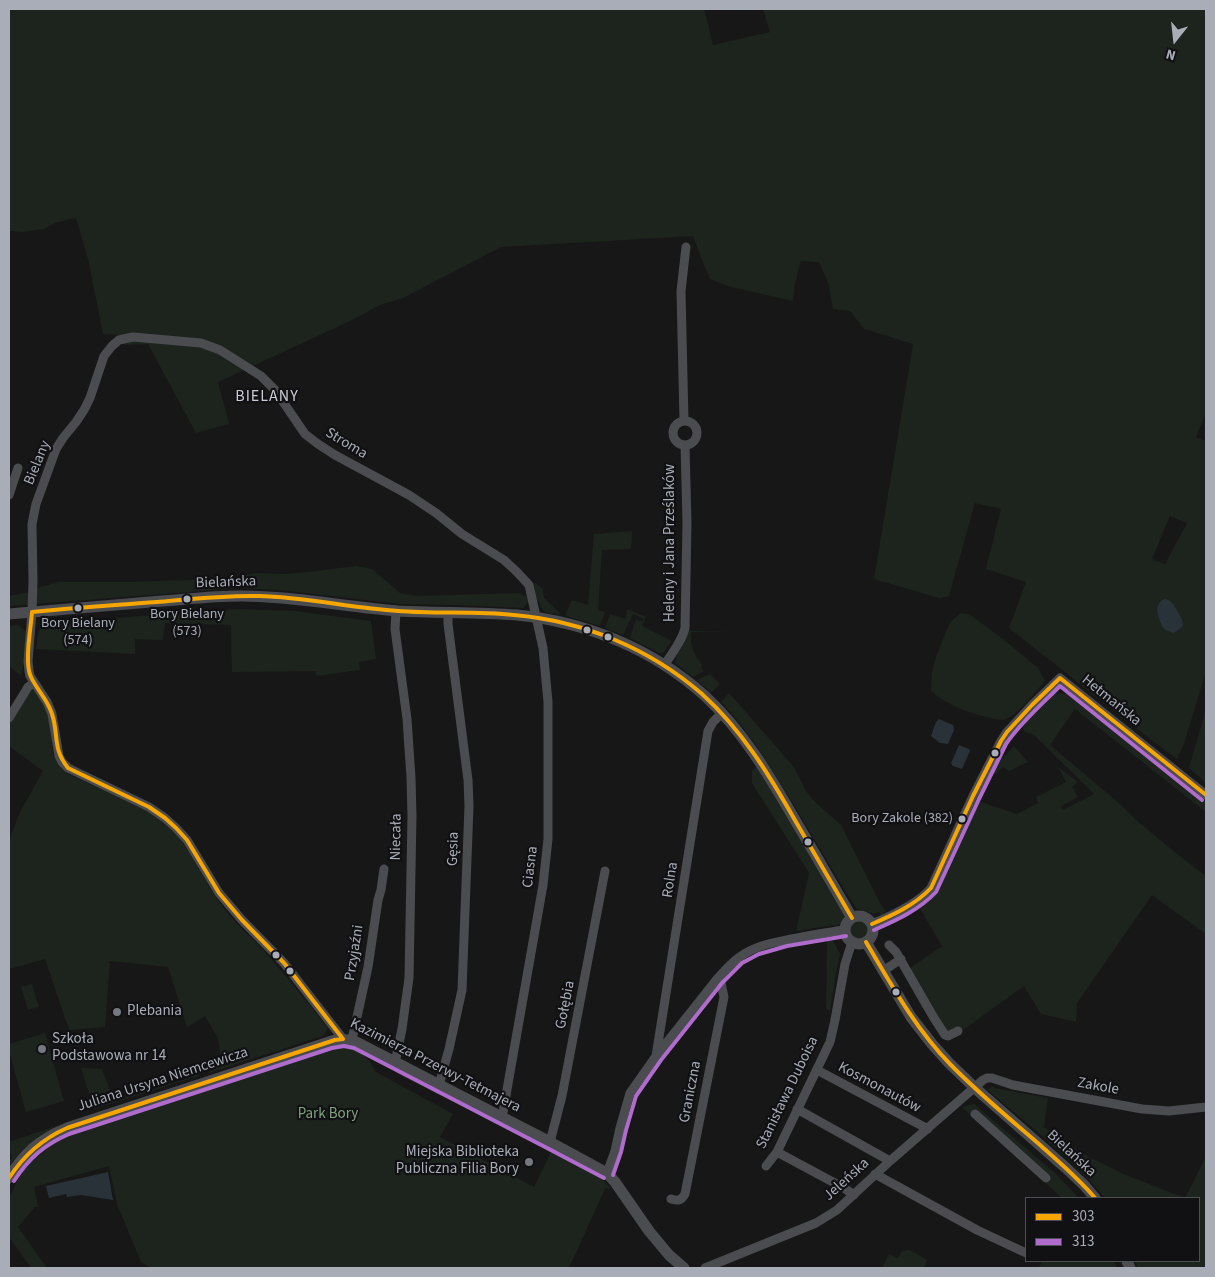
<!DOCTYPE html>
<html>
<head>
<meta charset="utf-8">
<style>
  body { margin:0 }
  #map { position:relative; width:1215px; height:1277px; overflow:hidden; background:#171717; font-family:"Source Sans 3",sans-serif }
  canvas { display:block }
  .frame { position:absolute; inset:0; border:10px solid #a8adb8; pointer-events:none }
  .legend { position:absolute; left:1025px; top:1197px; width:175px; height:65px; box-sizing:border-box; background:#111113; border:1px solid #4d4f55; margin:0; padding:6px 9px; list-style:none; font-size:15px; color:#a8adb8 }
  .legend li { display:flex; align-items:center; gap:10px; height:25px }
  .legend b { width:25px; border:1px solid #4d4f55 }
  .north { position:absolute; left:1150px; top:15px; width:50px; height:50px; -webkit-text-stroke:4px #111113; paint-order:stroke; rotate:196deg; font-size:14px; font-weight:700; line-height:20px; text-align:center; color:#a8adb8 }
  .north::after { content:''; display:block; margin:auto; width:18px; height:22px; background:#a8adb8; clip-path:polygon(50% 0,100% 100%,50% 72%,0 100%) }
</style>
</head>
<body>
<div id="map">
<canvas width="1215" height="1277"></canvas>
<div class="frame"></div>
<ul class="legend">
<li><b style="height:6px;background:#f7a600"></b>303</li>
<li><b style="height:6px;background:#b06ccc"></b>313</li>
</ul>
<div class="north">N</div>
</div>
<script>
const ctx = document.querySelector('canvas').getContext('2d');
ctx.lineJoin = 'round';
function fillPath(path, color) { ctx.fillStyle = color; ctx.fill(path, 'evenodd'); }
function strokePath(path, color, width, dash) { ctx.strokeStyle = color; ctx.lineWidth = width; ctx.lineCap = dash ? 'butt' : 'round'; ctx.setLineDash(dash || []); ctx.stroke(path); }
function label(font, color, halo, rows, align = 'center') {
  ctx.font = font + ' "Source Sans 3",sans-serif'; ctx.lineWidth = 4.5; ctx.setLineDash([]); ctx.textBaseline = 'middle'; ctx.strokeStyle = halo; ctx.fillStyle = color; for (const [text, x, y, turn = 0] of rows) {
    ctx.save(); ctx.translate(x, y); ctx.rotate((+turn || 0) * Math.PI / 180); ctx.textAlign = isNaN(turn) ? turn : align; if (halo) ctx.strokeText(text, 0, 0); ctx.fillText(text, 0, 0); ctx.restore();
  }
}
fillPath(new Path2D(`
  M9,9H704L713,45L770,32L763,9H1206V413L1196,437L1206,441V671L1184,744L1177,759L1150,739L1009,628L1026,582L986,569L1001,509L975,503L949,596L939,598L874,579L913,344L864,329L850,311L833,309L829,285L819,262L801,261L795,282L793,301L731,287L710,279L704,265L693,236L501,247L403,298L380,305L350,321L218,382L229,424L196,433L148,344L125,345L120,335L103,334L88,259L76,218L54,223L45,229L22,232L9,231ZM1170,516L1187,523L1165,564L1152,559Z
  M632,531L631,549L602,550L598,610L605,612L600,626L566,616V613L572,600L588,605L594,534Z
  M357,566L372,569L400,593L417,596L519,593L527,597L528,602L523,608L457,605L399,604L280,590L240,588L9,606V596L29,592L38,588L59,582H128L226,579L256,573L283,574L309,572L339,568Z
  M534,582L543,589L544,598L559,612L560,615C546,612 543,615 539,601H536Z
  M237,609L295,611L371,621L376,659L359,662L360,670L316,676V671L232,672L231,625L165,623L163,640L135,639V654L36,649C38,637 36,630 47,623Z
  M627,609L646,617L642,626L672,641L663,653H659L630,638L636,619L642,622L644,619L633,614L623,635L605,628L610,614L626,619Z
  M961,613L969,614L1003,639L1038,668L1045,681C1035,692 1019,714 1006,719C1001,721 996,719 991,718C969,713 948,706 931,691L932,672L936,657L950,622Z
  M18,625L26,631L24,662L21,676L9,666V626Z
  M690,631L731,632H691C691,648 693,653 702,665L701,667L704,671L693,677L675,663L677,655L682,647L680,645Z
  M710,674L720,684L711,693L697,680Z
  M31,691H35C46,704 50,719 51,736C52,743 51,752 55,759C58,766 63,769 68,774C84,781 100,789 116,796C132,803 149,810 163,821C192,846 202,882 226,911C238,926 252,938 265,952C287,977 307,1002 328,1028L323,1036L209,1073L221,1061L218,1038L205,1016L187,1027L168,967L110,961L105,1027L69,1030L45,959L9,969V841L19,814L43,771L9,746V723L28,693Z
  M729,693L794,767L806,791L815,802L841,825L879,901L886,912L881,915L879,912L873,914L866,911L857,909C828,865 804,819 775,775C759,749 743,724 721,702Z
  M1059,693L1073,695L1206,802V812L1075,709L1050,745L1120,804L1136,820L1177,854L1206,876V934L1152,895L1077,1003L1076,1022L1041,1014L1024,986L949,1040L922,1008L903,973L942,946L919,907L926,903L936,893L978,801L1017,814L1038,803L1036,797L1066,782L1058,767L1078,782L1072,787L1078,797L1060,807L1063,810L1094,794L1034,735L1025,732L1023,729L1026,722L1051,696Z
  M1206,709V783L1189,768Z
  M1014,746L1028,762L1009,771L1003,767L996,774L994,773L998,763Z
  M758,766L843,912C846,922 843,924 834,926V925L796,931L809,873L752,783V771Z
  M850 930a9 9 0 1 1 18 0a9 9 0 1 1-18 0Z
  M827,939H830L833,941L840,954L836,973L830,1011L826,1009Z
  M32,984L39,1007L28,1010L21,987Z
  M45,1033L64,1101L26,1112L9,1051V1044Z
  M341,1044C360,1047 367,1056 376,1072L453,1114L440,1137L534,1187L551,1152L600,1178L611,1188L605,1189L569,1268H152L141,1262L117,1204L109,1166L34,1187L38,1207H35L18,1227L47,1268H31L9,1237V1197L20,1176L31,1162L52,1144L70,1135L101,1125L99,1121L309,1053Z
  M81,1068L102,1069L114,1101L192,1077L199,1069V1076L94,1109Z
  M399,1070L444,1093V1095H440L398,1074Z
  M992,1086L994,1088L1048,1098L1044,1127L1083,1154L1121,1173L1185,1198H1105C1073,1159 1027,1124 988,1090Z
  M974,1104L1055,1173L1079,1198L1069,1197L1067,1198H1062L962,1107Z
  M59,1125C39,1135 20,1148 9,1168V1160L12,1158L9,1147V1142Z
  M1206,1157V1268H1137L1136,1261H1199V1198H1185Z
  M909,1250L917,1254L927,1260L924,1268H882L889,1254L898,1258L902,1251Z
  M1043,1261H1114L1117,1268H1038Z`), '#1d241e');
fillPath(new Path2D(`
  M1164,599C1166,599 1167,599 1168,600C1173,601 1184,621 1183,625C1181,629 1177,631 1173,633L1164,629C1159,620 1152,605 1164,599Z
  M939,719L953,725L954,730L948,744L940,743L931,736L936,722Z
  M959,745L969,749L970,751L962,769L953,766L951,763Z
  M108,1172L113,1200L81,1195L67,1197L66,1194L49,1198L46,1186Z`), '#2a3239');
strokePath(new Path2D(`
  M673 433a12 12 0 1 1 24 0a12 12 0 1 1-24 0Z
  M684,421L681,291L686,247
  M9,495L18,468
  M664,665C671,656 683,638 685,628L687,523L685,445
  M9,718L28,687L34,683
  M872,924C891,916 918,904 931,888L973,796L1001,741L1007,732L1032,705L1060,678L1206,795
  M889,945L896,952L934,1018L945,1035L948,1036L958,1031
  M883,971L901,959
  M343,1039L284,963L242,920L219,893L187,840L176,828L165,818L149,807L68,768L62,762L59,756L52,714L47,702L30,676L29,671L28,661L32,612L33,582L32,524L36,504L56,449L63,438L76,422L84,410L90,398L104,356L112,346L119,340L133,337L201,343L220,350L261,376L275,390L305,434L318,444L335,455L409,495L436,513L462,534L504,560L517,572L529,585L543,648L548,702V839L543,885L502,1118
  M351,1040L353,1035L368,967L378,900L381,890L384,869
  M656,1056L708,731L713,722L722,713
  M395,1063L402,1029L409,978L412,816L411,778L407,719L395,629L396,611
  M817,1070L928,1129
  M439,1085L449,1049L462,990L469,806L468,780L448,624V613
  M797,1109L890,1161
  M975,1114L1046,1178
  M550,1142L562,1096L605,871
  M777,1152L844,1188L854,1195
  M766,1166L777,1152L830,1042L835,1020L845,964L852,942
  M607,1173L615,1151L620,1128L630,1093L656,1056L717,979C726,969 735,959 746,953C759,945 776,942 791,939C809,936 827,932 845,930
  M875,1174L977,1230L1026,1253
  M671,1199C678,1201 681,1201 685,1194L724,997L721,983L717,979
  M705,1268L816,1223L837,1210L890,1161L983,1080L987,1078H992L1013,1085L1142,1109L1169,1111L1206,1107`), '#4b4c50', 9);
strokePath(new Path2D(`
  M9,614C60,610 111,605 162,601C188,599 214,596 241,596C294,596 346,607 398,611C438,613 478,612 517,615C587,622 653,649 705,696C743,731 769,775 795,820C814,852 833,885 852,918
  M845 930a14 14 0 1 1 28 0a14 14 0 1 1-28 0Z
  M866,942L911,1017L932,1044L949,1063L975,1088L1066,1168L1084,1185L1095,1198
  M9,1178C24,1153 40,1139 67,1128L326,1043C336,1039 345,1038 356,1042L550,1142L607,1173L615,1182L649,1231L669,1255L684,1268
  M1127,1261L1130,1268`), '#4b4c50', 11);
strokePath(new Path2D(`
  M32,612C74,608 116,605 157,602C191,599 225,595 259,596C305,597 351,608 398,611C436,614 475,611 514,615C583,621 649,648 702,694C742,730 770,776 796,822C815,854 833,886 852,918
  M32,612C31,628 24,663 31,677C37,690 48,700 52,714C59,735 52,748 68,768L149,807L165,818L176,828L187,840L219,893L242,920L284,963L343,1039
  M872,924C893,915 915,905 931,888L973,796L1001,741L1007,732L1032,705L1060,678L1206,795
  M866,942C891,984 915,1028 950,1064C978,1093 1010,1119 1040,1145C1059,1162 1079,1179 1095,1198
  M9,1178C24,1155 42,1139 67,1128L335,1040L343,1039`), '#f7a600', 4);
strokePath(new Path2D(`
  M874,930C897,920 919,910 936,892L979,799L1006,744C1021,722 1042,704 1060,686L1202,800
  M613,1175L621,1152L626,1130L636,1096L661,1060L722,983L742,963L759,954L787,946L846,936
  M14,1181C29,1158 44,1145 69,1134L332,1048L344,1046L354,1048L547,1148L604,1178`), '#b06ccc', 4);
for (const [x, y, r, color] of [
  [187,599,4.5,"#a8adb8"],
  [78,608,4.5,"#a8adb8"],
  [587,630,4.5,"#a8adb8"],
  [608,637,4.5,"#a8adb8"],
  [995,753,4.5,"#a8adb8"],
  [962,819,4.5,"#a8adb8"],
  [808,842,4.5,"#a8adb8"],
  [276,955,4.5,"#a8adb8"],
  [290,971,4.5,"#a8adb8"],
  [896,992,4.5,"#a8adb8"],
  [117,1012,5,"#757880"],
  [42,1049,5,"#757880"],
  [529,1162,5,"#757880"]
]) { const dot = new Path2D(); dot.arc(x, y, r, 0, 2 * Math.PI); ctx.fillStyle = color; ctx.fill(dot); strokePath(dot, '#111113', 2); }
label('14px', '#a8adb8', '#111113', [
  ["Bory Bielany",187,615],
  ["(573)",187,632],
  ["Bory Bielany",78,624],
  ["(574)",78,641],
  ["Bory Zakole (382)",953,819,"right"]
]);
label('15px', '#a8adb8', '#111113', [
  ["Stroma",346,444,31],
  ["Bielany",38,463,-68],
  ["Heleny i Jana Prześlaków",671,543,-90],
  ["Bielańska",226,583,-2],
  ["Hetmańska",1111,701,39],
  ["Niecała",397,837,-89],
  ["Gęsia",454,849,-88],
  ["Ciasna",531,867,-83],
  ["Rolna",671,880,-81],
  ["Przyjaźni",355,953,-81],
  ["Gołębia",566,1005,-79],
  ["Kazimierza Przerwy-Tetmajera",435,1066,27],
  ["Juliana Ursyna Niemcewicza",163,1080,-18],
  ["Zakole",1098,1087,10],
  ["Kosmonautów",879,1088,28],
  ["Graniczna",691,1092,-79],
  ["Stanisława Duboisa",788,1093,-64],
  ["Bielańska",1071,1154,43],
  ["Jeleńska",847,1180,-42]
]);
label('15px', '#a8adb8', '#111113', [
  ["Plebania",127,1012],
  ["Szkoła",52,1040],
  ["Podstawowa nr 14",52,1057],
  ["Miejska Biblioteka",519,1153,"right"],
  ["Publiczna Filia Bory",519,1170,"right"]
], 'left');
label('15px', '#7fa381', '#111113', [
  ["Park Bory",328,1115]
]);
ctx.letterSpacing = '1px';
label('16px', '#c9ccd4', '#111113', [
  ["BIELANY",267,397]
]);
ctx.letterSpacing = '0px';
</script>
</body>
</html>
